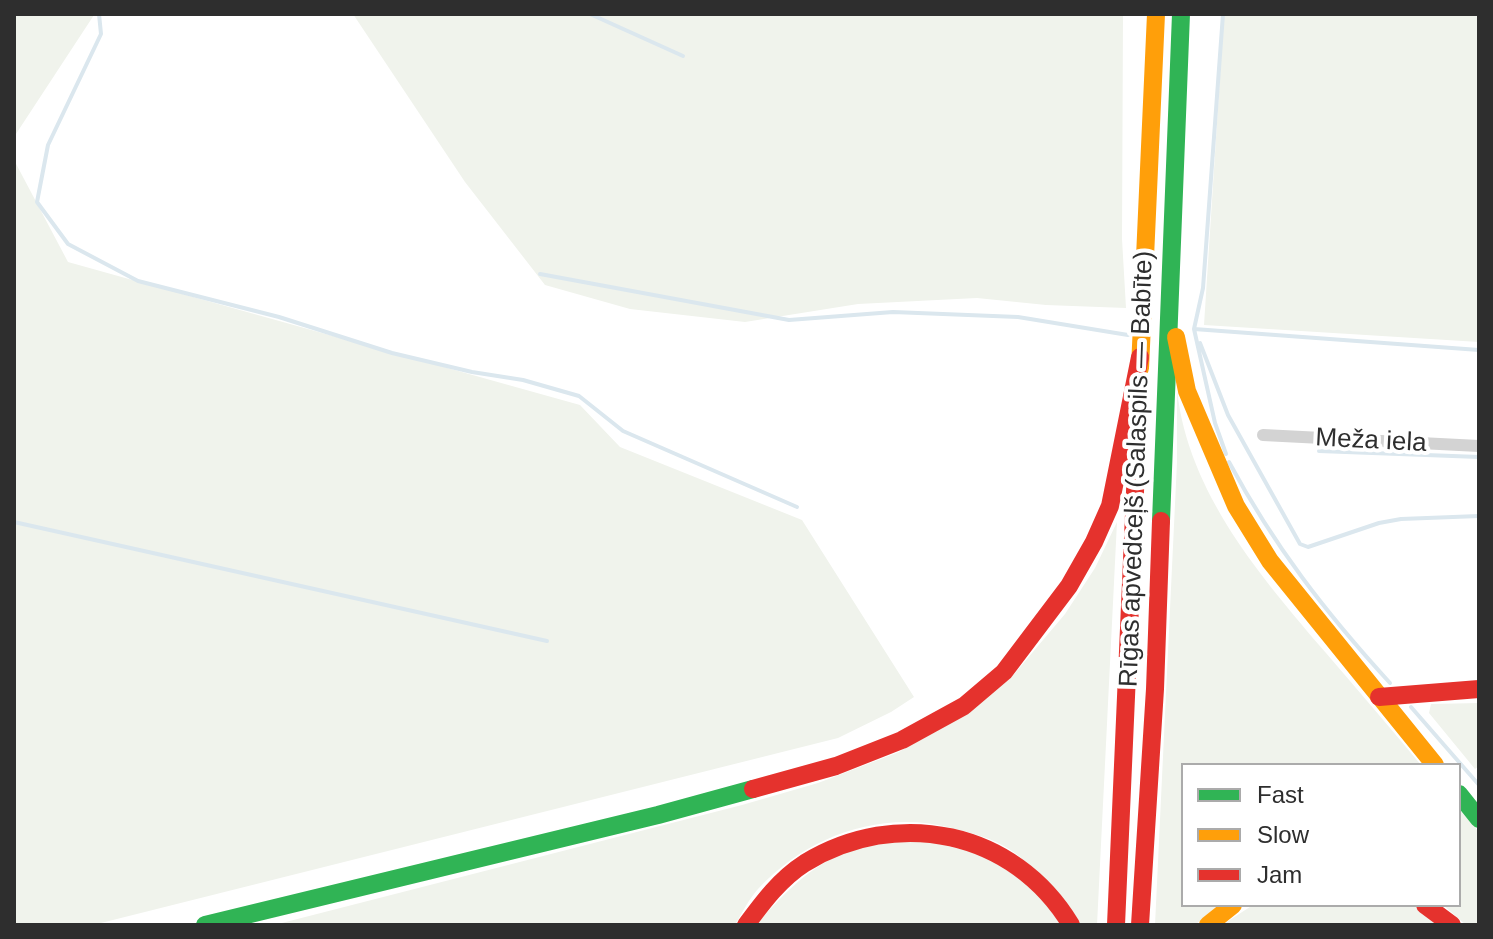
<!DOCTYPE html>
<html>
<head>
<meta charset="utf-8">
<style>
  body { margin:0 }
  #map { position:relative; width:1493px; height:939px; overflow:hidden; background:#fff; font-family:Arial,sans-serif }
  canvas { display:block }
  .frame { position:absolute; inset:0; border:16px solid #2e2e2e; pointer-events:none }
  .legend { position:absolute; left:1181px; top:763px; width:280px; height:144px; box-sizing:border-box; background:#fff; border:2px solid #ababab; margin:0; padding:10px 14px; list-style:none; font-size:24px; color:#2e2e2e }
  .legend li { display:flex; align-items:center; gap:16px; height:40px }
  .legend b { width:40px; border:2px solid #ababab }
</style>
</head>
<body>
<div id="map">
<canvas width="1493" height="939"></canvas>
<div class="frame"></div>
<ul class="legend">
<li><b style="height:10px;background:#30b455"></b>Fast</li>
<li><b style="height:10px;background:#ff9f0a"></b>Slow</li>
<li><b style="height:10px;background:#e5322d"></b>Jam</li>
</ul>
</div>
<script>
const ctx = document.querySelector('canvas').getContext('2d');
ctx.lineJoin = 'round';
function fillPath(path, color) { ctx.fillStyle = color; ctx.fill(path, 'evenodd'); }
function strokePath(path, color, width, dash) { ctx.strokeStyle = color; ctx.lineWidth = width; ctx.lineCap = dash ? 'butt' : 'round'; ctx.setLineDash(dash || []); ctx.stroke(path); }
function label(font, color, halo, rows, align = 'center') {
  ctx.font = font + ' Arial,sans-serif'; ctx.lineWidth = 8; ctx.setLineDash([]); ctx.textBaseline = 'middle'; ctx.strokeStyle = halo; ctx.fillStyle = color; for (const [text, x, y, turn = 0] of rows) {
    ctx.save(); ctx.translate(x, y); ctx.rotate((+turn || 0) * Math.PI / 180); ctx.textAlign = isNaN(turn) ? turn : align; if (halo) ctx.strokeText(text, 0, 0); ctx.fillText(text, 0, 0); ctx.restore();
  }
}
fillPath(new Path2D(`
  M14,14L94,15L14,137Z
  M353,14H1123L1122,239L1126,308L1046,305L977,298L858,304L745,322L630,309L545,285L465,182Z
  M1224,14H1479V342L1204,325Z
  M14,160L68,262L580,405L620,447L802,520L914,697L891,712L838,738L93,925H14Z
  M1177,390C1188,493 1261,577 1326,653C1358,690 1390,728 1421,765H1183V905H1218L1195,925H1155L1177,462Z
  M1117,522L1097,925H1079C1058,897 1039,869 1009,849C992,838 971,833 952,828C881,809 807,836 758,889C749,899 742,913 735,925H274L742,805L818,783L899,752L1010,679L1065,614L1095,568Z
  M1479,703V766L1475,769L1429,713L1431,704Z
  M1459,809L1479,832V925H1466L1443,905H1459Z
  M922,840L981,854L1033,887L1061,925H756C809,865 840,842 922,840Z
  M1253,905H1413L1441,925H1222Z`), '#f0f3ec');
strokePath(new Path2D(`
  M99,14L101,34L48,145L37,202L68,244L138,281L279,317L392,353L472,372L523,380L579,396L623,431L797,507
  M590,14L683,56
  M1223,14L1203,288L1194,329L1215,423L1226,454
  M540,274L789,320L893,312L1018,317L1128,335
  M1194,329L1479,350
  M1200,343L1228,415L1300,544L1308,547L1379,523L1401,519L1479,516
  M1319,451L1479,457
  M1229,462C1274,546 1326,613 1390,683
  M14,522L547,641
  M1411,707L1479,785`), '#dbe7ee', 4);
strokePath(new Path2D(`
  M1263,435L1479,446`), '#d3d3d3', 12);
strokePath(new Path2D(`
  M1161,521L1181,14
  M1459,794L1479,819
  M205,925L658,815L753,789`), '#30b455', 18);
strokePath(new Path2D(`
  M1176,337L1187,391L1236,506L1270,561L1435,765
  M1140,368L1156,14
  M1208,925L1233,905`), '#ff9f0a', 18);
strokePath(new Path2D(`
  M1379,697L1479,689
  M753,789L836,766L902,740L964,706L1004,672L1069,586L1094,542L1110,506L1140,357
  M1425,905L1452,925
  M746,925C763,902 780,879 805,863C897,807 1014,830 1071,925
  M1116,925L1138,423
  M1140,925L1155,689L1161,521`), '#e5322d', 18);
label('26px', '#2e2e2e', '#fff', [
  ["Meža iela",1371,441,3],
  ["Rīgas apvedceļš (Salaspils — Babīte)",1137,469,-88]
]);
</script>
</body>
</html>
